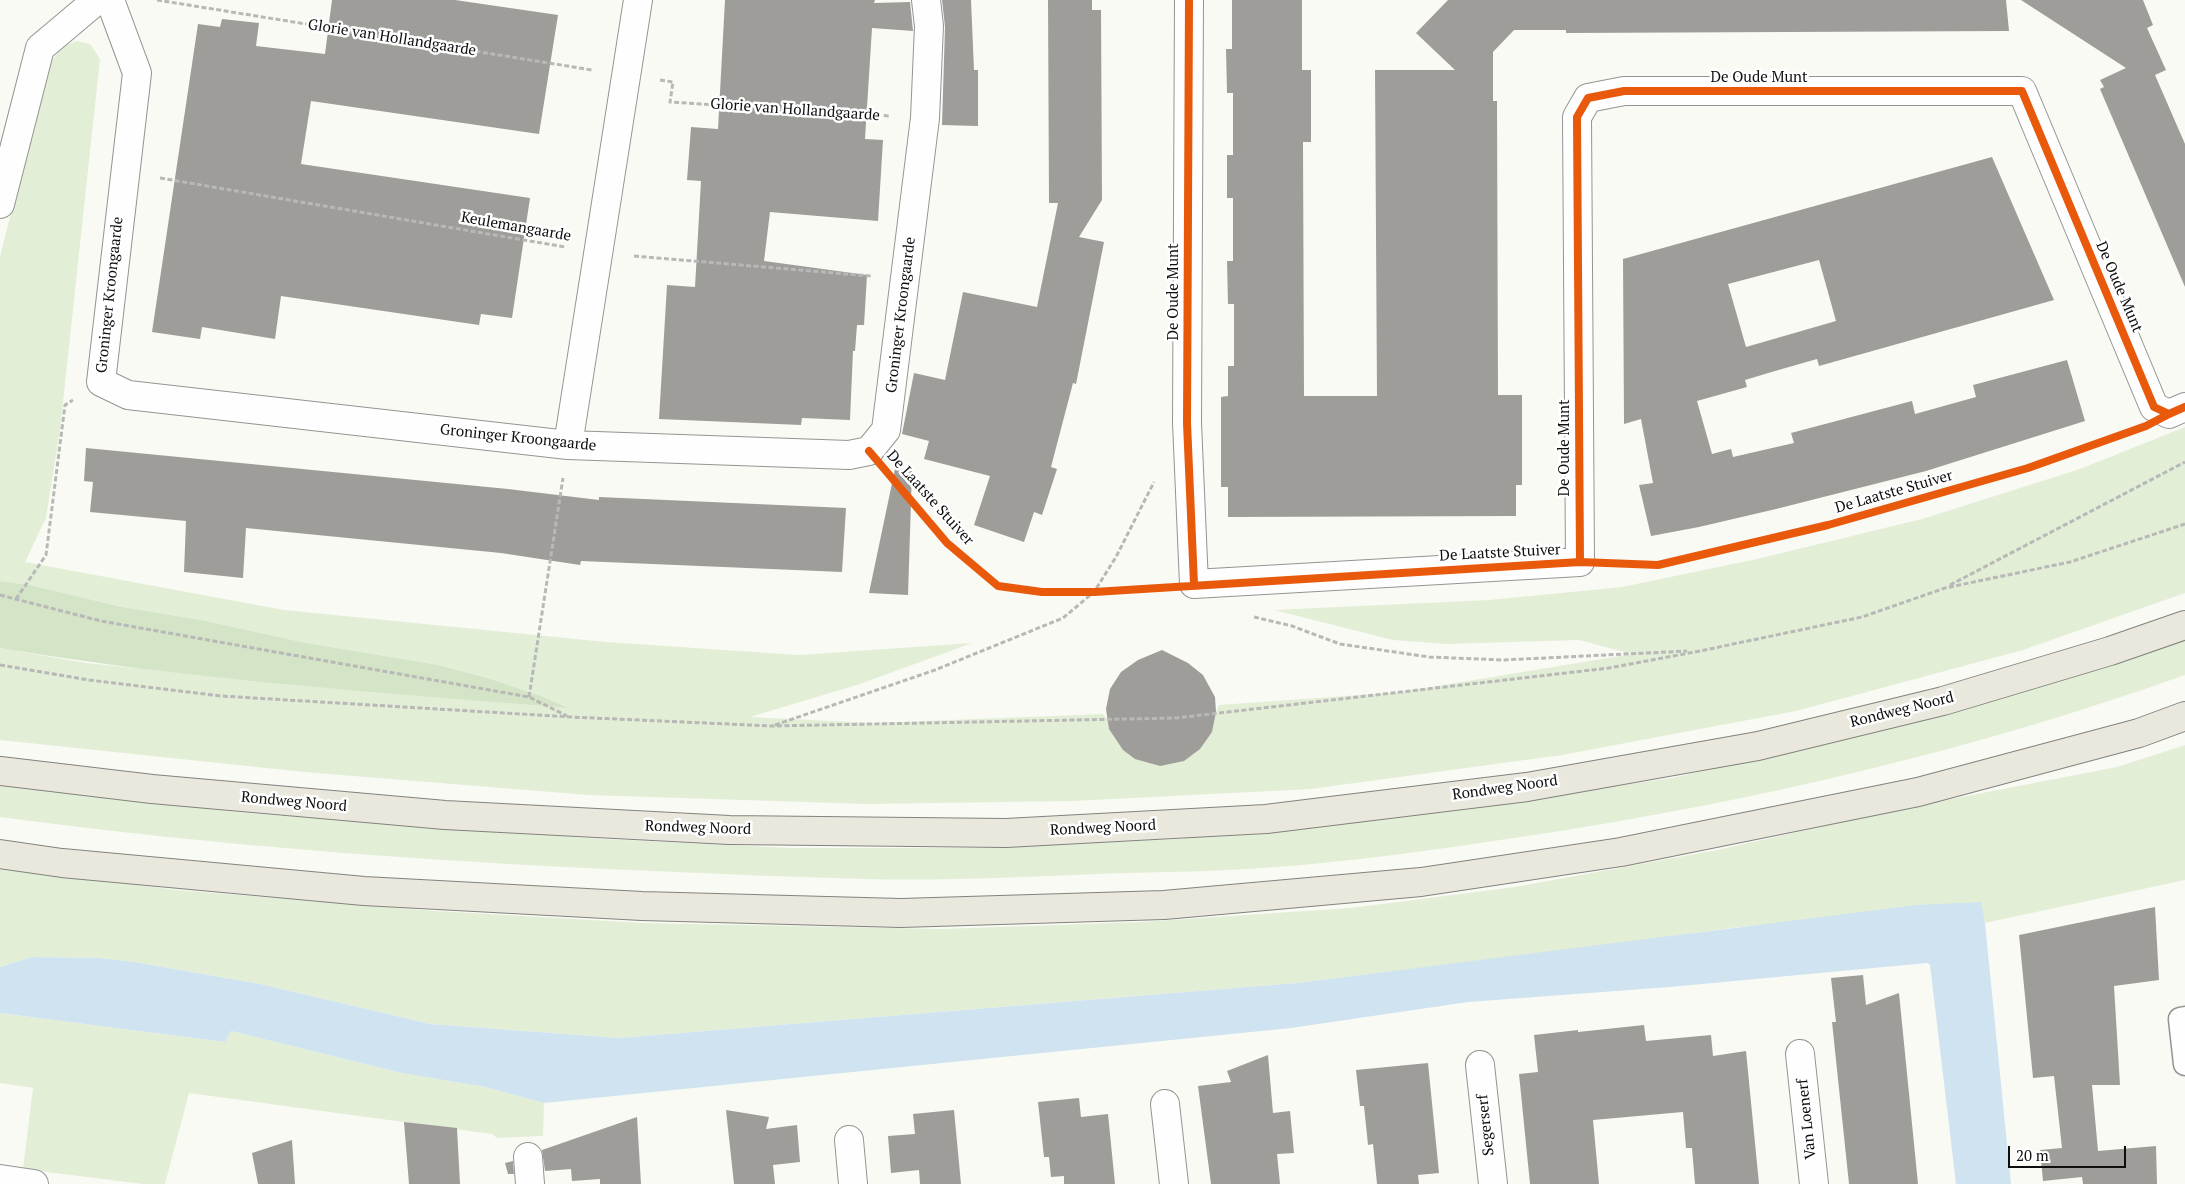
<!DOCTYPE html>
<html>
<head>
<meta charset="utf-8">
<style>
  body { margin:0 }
  #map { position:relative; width:2185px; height:1184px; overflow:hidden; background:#fafaf5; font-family:"PT Serif",serif }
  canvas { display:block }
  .scale { position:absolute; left:2008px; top:1146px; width:118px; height:22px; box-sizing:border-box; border:2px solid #0e0e0e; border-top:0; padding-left:6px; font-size:15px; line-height:18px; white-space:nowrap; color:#0e0e0e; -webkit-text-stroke:4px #fff; paint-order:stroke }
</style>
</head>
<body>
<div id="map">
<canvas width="2185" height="1184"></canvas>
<div class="scale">20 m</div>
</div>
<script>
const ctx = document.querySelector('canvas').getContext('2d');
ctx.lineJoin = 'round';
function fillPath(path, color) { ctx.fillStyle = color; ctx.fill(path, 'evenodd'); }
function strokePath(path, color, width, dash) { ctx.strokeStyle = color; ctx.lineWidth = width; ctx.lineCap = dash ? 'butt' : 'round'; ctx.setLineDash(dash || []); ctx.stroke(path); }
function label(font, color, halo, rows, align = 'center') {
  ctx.font = font + ' "PT Serif",serif'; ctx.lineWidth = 5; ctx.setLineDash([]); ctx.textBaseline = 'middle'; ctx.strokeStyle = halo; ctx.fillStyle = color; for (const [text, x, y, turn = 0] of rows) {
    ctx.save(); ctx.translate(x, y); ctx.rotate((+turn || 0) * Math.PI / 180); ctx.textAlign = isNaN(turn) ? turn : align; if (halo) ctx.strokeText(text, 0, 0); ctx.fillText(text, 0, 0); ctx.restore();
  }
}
fillPath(new Path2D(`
  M78,41L90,44L100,59L60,430L46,518L25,562L284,610L606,642L799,655L972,643L860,684L750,717L874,723L1103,714L1116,731L1213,720L1219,705L1401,692L1632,654L1579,640L1447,644L1393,640L1274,610L1489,600L1622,587L1757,559L1922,519L2080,469L2185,427V593L2023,650L1796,711L1562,755L1311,789L1073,801L867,804L588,795L304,772L0,740V648L86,663L333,688L567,707L544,697L488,678L438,665L306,643L206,621L122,607L30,585L0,581V257L46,72C54,57 60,45 78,41Z
  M2185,639V675C1972,751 1752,802 1528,836C1440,849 1352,862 1263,868C1208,872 1152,872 1097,874C1020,877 941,881 864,879C793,877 723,874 653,871C434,862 217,846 0,817V784L246,813L603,839L792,848H980L1177,839L1477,806L1672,778L1869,734L2063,679Z
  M2185,745V880L1985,923L1980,902L1731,928L1616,944L1297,983L619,1038L430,1024L260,984L134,962L99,958L32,957L0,967V867L177,890L436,911L643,923L941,929L1142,922L1350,908L1515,887L1717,850L1915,806L2117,767Z
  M0,1013L225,1042L231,1031L402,1073L485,1087L544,1103L543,1136L497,1138L492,1134L189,1093L165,1184H143L23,1169L33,1088L0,1083Z`), '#e3eed7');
fillPath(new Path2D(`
  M0,581L30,585L122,607L206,621L306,643L438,665L488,678L544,697L569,708C379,692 188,680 0,648Z`), '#d4e4c6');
fillPath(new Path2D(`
  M1981,902L1985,923L2011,1184H1956L1930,965L1927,963L1670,987L1468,1002L1291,1028L544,1103L485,1087L402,1073L231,1031L225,1042L0,1013V967L32,957L99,958L134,962L260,984L430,1024L619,1038L1297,983L1917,905Z`), '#cfe3f0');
fillPath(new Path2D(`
  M332,0H455L558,15L539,134L311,101L301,164L530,198L512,318L481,314L479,325L281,296L275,339L202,327L200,339L152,332L198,24L220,27L222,19L259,23L256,46L325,54Z
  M725,0H875L874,3L910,2L913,31L872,28L865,139L883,140L878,221L770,212L764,261L867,275L864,325H857L855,351H853L850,420L802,418L801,425L659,419L667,285L695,287L701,181L687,180L691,127L718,129Z
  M942,0H971L974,70H978V126L942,125L945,27Z
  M1048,0H1092V10H1101L1102,200L1079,237L1104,242L1076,384L1073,383L1051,467L1057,469L1042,515L1034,512L1024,542L974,525L990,476L924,459L929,441L902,434L914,373L945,380L963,292L1037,307L1058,203H1049Z
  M1232,0H1302V70H1311V142H1303L1304,396H1377L1375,70H1455L1416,33L1448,0H2006L2009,31L1566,33V30H1514L1493,52V101H1497L1498,395H1522V485H1516V516L1228,517V487H1221V397L1228,396V366H1234V304H1228L1227,261H1233V198H1227V155H1233V93H1227L1226,49H1232Z
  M2021,0H2143L2153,25L2147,28L2166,70L2155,75L2185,144V287L2100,89L2104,87L2100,80L2126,68Z
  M1992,157L2054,300L1819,366L1817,359L1775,371L1745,380L1747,387L1697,401L1712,454L1731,449L1733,457L1794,443L1791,433L1912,401L1915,414L1976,397L1973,385L2067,360L2085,421L1926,471L1776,509L1699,527L1651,536L1639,485L1653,483L1641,419L1624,424L1623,259ZM1819,260L1836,321L1746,347L1728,284Z
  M86,448L508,489L599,500V497L846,508L842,572L581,561L580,565L501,553L246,528L243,578L184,572L186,521L90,512L93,482L84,481Z
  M895,469L912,471L908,595L869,593Z
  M1162,650L1188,663L1203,675L1215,697L1216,712L1212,732L1200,749L1184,761L1160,766L1135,759L1123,750L1109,729L1106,709L1110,689L1121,672L1138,660Z
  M2155,907L2159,980L2114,986L2120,1085H2092L2098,1151L2156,1146L2157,1184H2083L2082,1177L2043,1181L2040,1150L2062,1148L2054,1076L2033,1078L2019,935Z
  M1863,975L1866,1005L1899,993L1918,1184H1849L1832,1022H1836L1831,978Z
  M1644,1025L1646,1041L1711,1035L1713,1056L1746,1051L1759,1184H1695L1692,1148H1686L1683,1112L1593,1120L1599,1184H1530L1519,1074L1538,1072L1534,1035L1578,1030V1032Z
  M1268,1055L1273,1113L1290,1111L1294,1153L1277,1154L1280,1184H1211L1198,1086L1231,1082L1227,1071Z
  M1428,1063L1439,1173L1418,1175L1419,1184H1377L1373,1144L1368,1145L1364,1106H1360L1356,1070Z
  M1079,1098L1081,1117L1108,1114L1115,1184H1064V1176L1051,1177L1049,1157H1044L1038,1102Z
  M726,1110L769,1117L766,1129L797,1125L800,1162L773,1165L775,1184H734Z
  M954,1110L961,1184H920L919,1170L891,1173L888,1136L915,1134L913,1114Z
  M637,1117L641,1184H600V1179L572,1181L571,1169L545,1171L542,1150Z
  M404,1122L457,1128L460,1184H409Z
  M292,1140L295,1184H258L252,1153Z
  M513,1161L514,1174H508L505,1163Z`), '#9e9d9a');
const service = new Path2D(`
  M2185,1018L2180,1019L2185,1064`);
const minor = new Path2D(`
  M110,0L137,73L101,382L128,395L568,445L849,455L869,451L886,430L925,118L929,26L926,0
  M1189,0L1187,423L1194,584L1580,562L1577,117L1588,98L1624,91H2022L2154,407L2169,414L2185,407
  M0,204L40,48L97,0
  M568,445L638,0
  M1800,1054L1814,1184
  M1480,1065L1493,1184
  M1165,1104L1174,1184
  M849,1140L853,1184
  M528,1157L530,1184
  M0,1179L34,1184`);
const primary = new Path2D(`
  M0,771L152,789L445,815L729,830L1006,833L1266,819L1527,787L1758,746L1943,701L2110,651L2185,625
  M0,854L62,863L364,891L642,906L901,913L1164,905L1421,882L1621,852L1918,792L2139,733L2185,716`);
strokePath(service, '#949492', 25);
strokePath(minor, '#949492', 30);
strokePath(primary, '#82827f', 30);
strokePath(new Path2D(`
  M157,0L592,70
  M660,80L673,82L670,102L890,116
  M160,178L565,247
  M634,256L871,276
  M1950,585L2185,462
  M0,595L101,621L529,697L567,716
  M16,599L46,555L65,405L73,400
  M1254,617L1292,626L1340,644L1429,657L1503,660L1687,651
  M0,665L89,680L221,696L571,717L772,726L1176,718L1609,668L1700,651L1862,617L1945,588L2070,562L2185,524
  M529,697L563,478
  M775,725L935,670L1063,618L1094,592L1116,557L1154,482`), '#b8b8b7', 3, [5, 2.5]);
strokePath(service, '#fefefe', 22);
strokePath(minor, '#fefefe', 28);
strokePath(primary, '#eae7dc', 28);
strokePath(new Path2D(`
  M1189,0L1187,423L1194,584
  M869,451L947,543L998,586L1042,592H1094L1580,562L1658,565L1828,525L2028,468L2146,426L2169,414
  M1580,562L1577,117L1588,98L1624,91H2022L2154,407L2169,414L2185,407`), '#e8590c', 8);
label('15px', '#0e0e0e', '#fff', [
  ["Glorie van Hollandgaarde",392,38,9],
  ["De Oude Munt",1759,78],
  ["Glorie van Hollandgaarde",795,110,4],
  ["Keulemangaarde",516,227,10],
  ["De Oude Munt",2119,287,67],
  ["De Oude Munt",1174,292,-90],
  ["Groninger Kroongaarde",110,295,-84],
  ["Groninger Kroongaarde",901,315,-83],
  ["Groninger Kroongaarde",518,438,6],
  ["De Oude Munt",1565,448,-90],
  ["De Laatste Stuiver",1894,492,-16],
  ["De Laatste Stuiver",930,498,48],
  ["De Laatste Stuiver",1500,553,-3],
  ["Rondweg Noord",1902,710,-14],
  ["Rondweg Noord",1505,788,-8],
  ["Rondweg Noord",294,802,5],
  ["Rondweg Noord",698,828,2],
  ["Rondweg Noord",1103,828,-3],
  ["Van Loenerf",1807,1119,-96],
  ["Segerserf",1486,1125,-96]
]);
</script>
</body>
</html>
